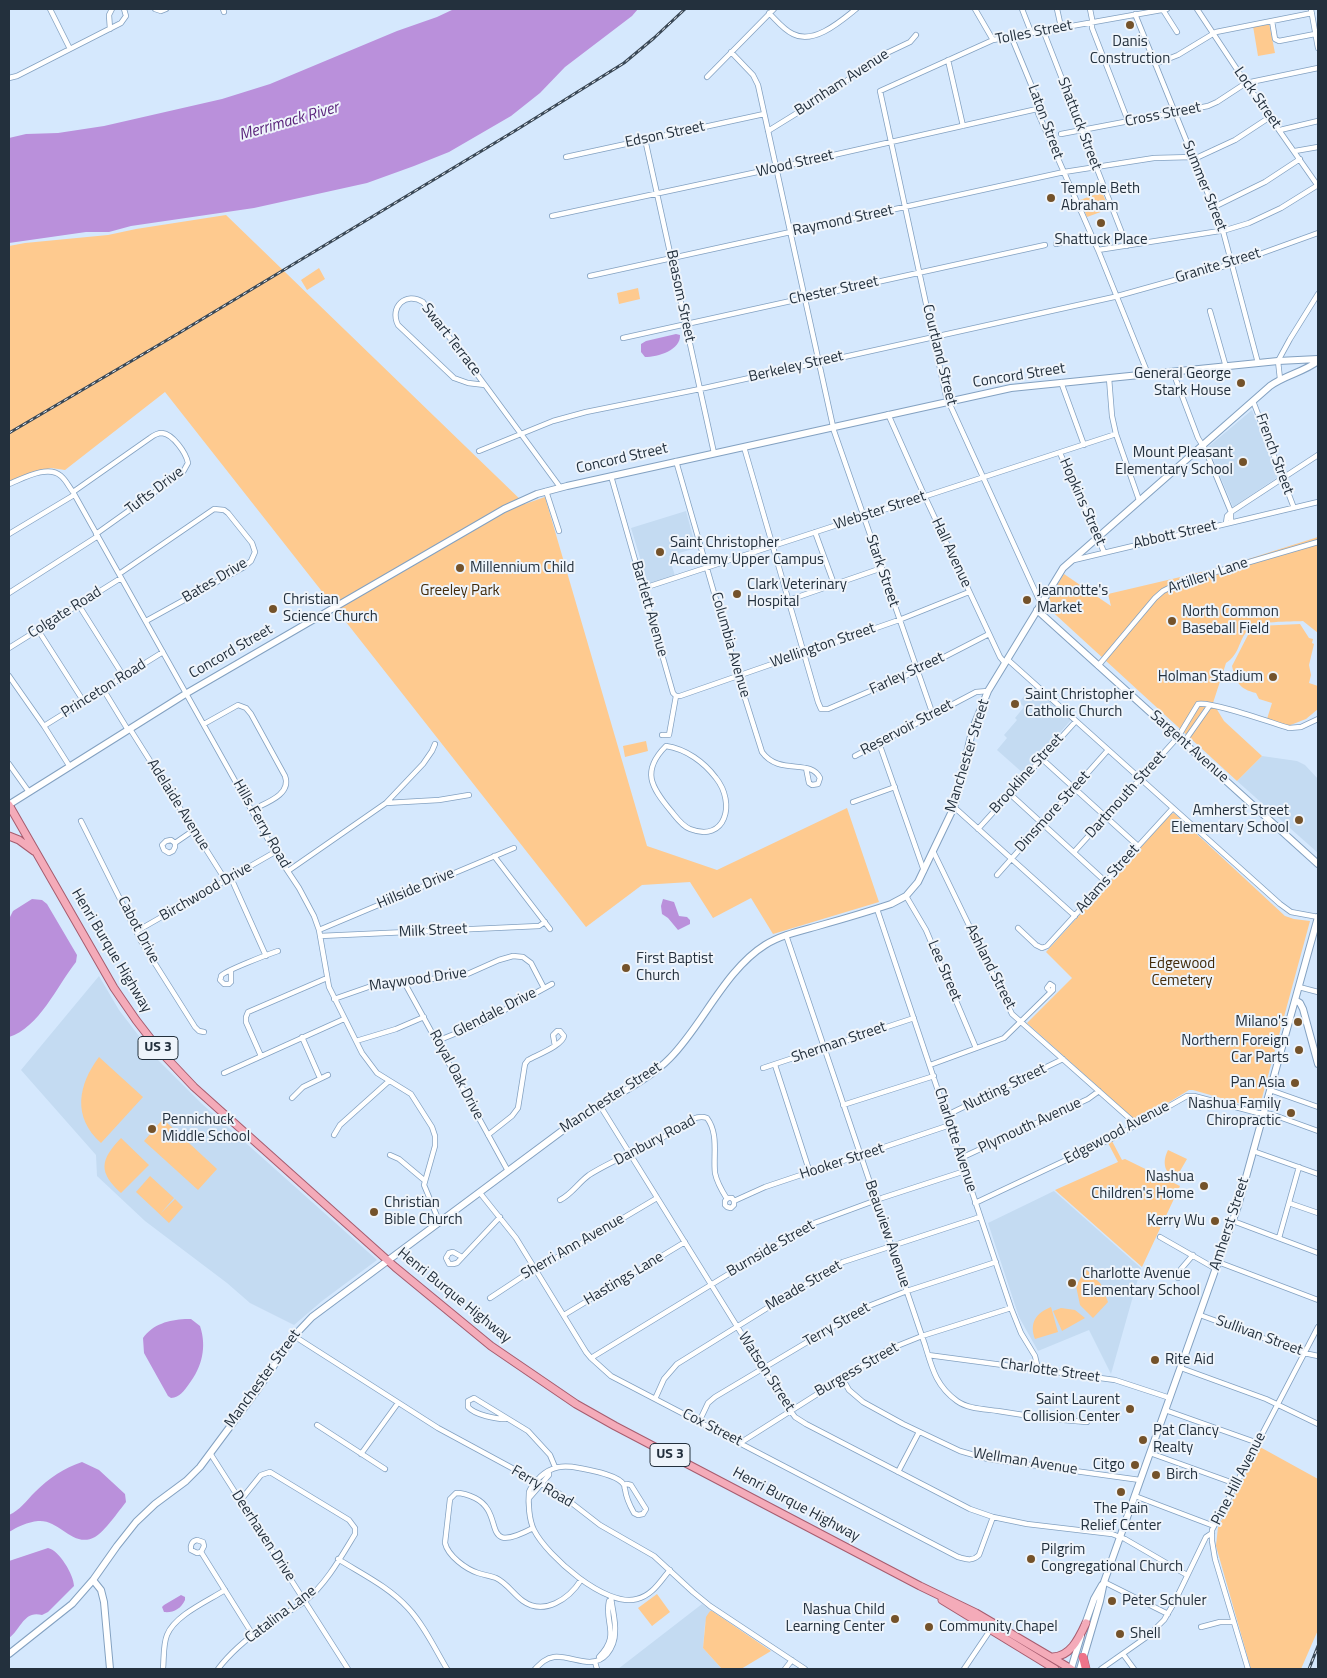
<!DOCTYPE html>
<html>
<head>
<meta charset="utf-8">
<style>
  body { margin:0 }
  #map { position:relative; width:1327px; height:1678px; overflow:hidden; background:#d5e8fd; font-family:"Titillium Web",sans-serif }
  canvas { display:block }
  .frame { position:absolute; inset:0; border:10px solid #23303d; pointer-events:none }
</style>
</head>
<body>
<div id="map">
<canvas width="1327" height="1678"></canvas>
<div class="frame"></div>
</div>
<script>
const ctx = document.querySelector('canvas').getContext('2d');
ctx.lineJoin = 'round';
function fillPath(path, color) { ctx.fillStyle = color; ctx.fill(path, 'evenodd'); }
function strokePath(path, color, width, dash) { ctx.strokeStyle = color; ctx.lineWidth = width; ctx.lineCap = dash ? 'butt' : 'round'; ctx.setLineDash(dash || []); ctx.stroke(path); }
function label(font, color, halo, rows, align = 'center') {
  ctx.font = font + ' "Titillium Web",sans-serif'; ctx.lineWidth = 4; ctx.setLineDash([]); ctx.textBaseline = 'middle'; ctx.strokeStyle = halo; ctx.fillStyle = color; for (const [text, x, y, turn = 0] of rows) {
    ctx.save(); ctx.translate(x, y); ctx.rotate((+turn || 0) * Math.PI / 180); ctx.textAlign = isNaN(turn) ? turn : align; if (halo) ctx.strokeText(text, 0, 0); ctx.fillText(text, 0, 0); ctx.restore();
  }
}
fillPath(new Path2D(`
  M1252,410L1278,477L1233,507L1208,447Z
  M686,511L696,548L669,556L675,576L648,584L631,528Z
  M1033,686L1071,720L1024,774L997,750L1007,738L1004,735L1017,720L1015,718L1024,707L1019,702Z
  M1262,756L1297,761L1305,765L1318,779V853L1237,781Z
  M99,976L119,1010L155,1057L201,1103L377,1260L322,1301L294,1325L250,1303L227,1283L145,1221L97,1176L96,1155L21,1070Z
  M1054,1191L1141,1268L1111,1374L1089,1330L1038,1351L1019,1317L988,1223Z
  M702,1604L712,1611H710L705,1624L703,1648L722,1669H618Z`), '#c4dbf2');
fillPath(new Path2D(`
  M1269,23L1275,53L1258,56L1253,26Z
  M1102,192L1109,209L1087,217L1080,200Z
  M226,215L525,504L545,497L647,846L717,870L847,808L879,902L773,934L751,898L713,918L690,882L642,885L586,927L165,392L65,470L51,468L9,481V246L25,243L108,235L136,229Z
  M319,268L325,279L307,290L301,280Z
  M638,288L640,299L619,304L617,293Z
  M1318,537V633L1303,621C1290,622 1257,620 1248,630C1238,641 1240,654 1226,663L1213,703L1224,721L1262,756L1237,781L1045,605L1064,574L1111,606L1108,594L1223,567Z
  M1300,624L1309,638L1313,639L1312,643L1314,644L1309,665L1311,675L1309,683L1318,686L1317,702H1318V709L1306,719L1288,726L1267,719L1272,703L1259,699L1256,693C1239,689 1236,682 1232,666L1250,631L1258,626Z
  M646,741L648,751L625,757L623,746Z
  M1174,813L1285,916L1294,919L1310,921L1259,1109L1193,1090H1189L1140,1120H1135L1027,1023L1072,978L1046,952L1171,814Z
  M99,1057L143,1097L101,1143C72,1117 78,1085 99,1057Z
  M163,1119L217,1169L198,1190L144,1141Z
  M121,1138L149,1165L121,1193C98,1172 100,1160 121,1138Z
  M1112,1141L1122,1160L1125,1159L1180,1186L1142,1267L1055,1190L1118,1162L1108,1143Z
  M1168,1150L1187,1159L1176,1178C1164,1173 1162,1162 1168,1150Z
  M150,1176L174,1198L161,1213L175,1199L183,1207L169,1223L136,1192Z
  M1086,1269L1101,1284L1108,1302L1093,1318L1080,1305L1076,1286Z
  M1051,1307L1058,1332L1035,1339C1029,1323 1036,1313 1051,1307Z
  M1061,1308L1075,1310L1085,1318L1062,1331L1053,1311Z
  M1260,1447L1318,1479V1630L1301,1669H1251L1216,1546L1218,1527Z
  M657,1594L670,1612L652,1626L638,1608Z
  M710,1611H712L771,1651L741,1669H722L703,1648L706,1617Z`), '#feca8f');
fillPath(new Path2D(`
  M454,9H638L632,16L565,67L540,93L511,116L449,152L414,166L367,183L254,208L131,226L109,232H86L9,243V138L26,134L58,133L104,126L222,99L270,84L397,31L437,17Z
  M676,334L680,335C681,350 658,357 645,357L641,352V344L646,341Z
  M32,899L42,900L47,904L77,955L76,962C57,986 39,1028 9,1037V919L13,911Z
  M663,899L674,902L679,916L687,917L690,920V924L678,930L668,918L662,914L661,906Z
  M185,1319H191L200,1326C207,1347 202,1367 189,1384C184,1391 180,1397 171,1398L168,1396L144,1353L143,1338C153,1324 169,1320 185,1319Z
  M82,1462L99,1470L125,1494L126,1502C118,1512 105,1531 95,1537C73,1549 60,1519 38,1521C28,1522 17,1527 9,1532V1515C20,1510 26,1501 35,1492C49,1478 64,1468 82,1462Z
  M48,1548C59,1550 74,1575 74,1586L48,1612L42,1615C24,1610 21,1629 9,1638V1561Z
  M181,1595L185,1597V1600C181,1609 173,1613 164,1612L162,1607L164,1605Z`), '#ba90db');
const street = new Path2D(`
  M50,9L70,49
  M155,9L161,11L166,9
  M223,9L224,12
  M975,9L993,40
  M1022,9L1031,32
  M1057,9L1061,27
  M1090,9L1092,19V28L1128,121
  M1197,9L1246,83L1318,186
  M1311,9L1318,48
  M1163,10L1177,32
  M769,13C777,21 784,30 793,34C814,45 841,21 856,9
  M1135,14L1223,231L1258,363
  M1272,21L1275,39L1279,41L1315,34
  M110,29L109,15L112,9
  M1043,30L1127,246
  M1011,36L1035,94L1038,113L1098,250L1148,374
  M731,52L753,75L758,85L834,431L933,715
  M948,60L963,126
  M1155,64L1178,55L1216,32L1312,13
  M707,77L774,9
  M9,78L17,76L121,23L126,16L124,9
  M1280,130L1318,121
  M768,131L836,89L874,59L910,42L916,35
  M1061,134L1208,106L1217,102L1246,83L1318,68
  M645,139L714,453
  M1295,151L1318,147
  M566,157L764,114
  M1194,159L1235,140L1270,117
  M1214,207L1265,182L1300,159
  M552,216L776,168L1037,109
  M1056,244L1091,234
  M1098,250L1226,230L1249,223L1281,208L1318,185
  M590,276L1064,172L1154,158L1193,157
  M1210,311L1226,367
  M623,338L1045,245
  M1173,372L1198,438L1205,449L1231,512V522
  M1109,378L1112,416L1116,434L1139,500
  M1280,379L1278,361L1290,339L1318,294
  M1061,382L1084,445
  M485,385L423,302C406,291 389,307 398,325L454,378L468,383L485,385L560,487
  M1253,401L1294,508
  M888,414L925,497L1000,657L1005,663
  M744,447L818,702L821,709H828L917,671L989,634
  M479,451L553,421L586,412L700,389L1114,297L1232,264L1318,233
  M1060,453L1104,552
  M676,461L738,676L762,752C779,776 811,758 820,778L818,784L812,785L809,783L806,768
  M611,476L673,693L676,696L669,735H662
  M9,484C22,479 48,464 61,476C66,480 69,487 73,492L275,852L299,888L314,916L319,930L329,987L362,1053L377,1073L411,1094L432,1127L435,1136V1146L424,1185L439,1221
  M546,491L559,531
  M73,492L150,438C154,435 157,433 162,433C173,434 186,453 188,463L183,472L96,534
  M1226,523L1227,516L1231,512L1318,455
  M815,532L834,584
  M9,534L74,495
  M1074,560L1318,502
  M119,574L214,509L224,510L228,513L252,543L255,552L251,561L244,567L146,621
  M644,588L1116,434
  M9,593L98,536
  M789,600L882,568
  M78,604L124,677
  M1041,604L946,396L880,91L993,40L1167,9
  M38,630L84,702
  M9,648L121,578
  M1007,659L1280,904L1291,912L1318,917
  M1098,666L1155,598L1163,591L1181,582L1318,542
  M9,676L44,726L70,767
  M103,689L128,730
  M676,696H680L899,620L969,592
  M204,724L238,705L246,708L251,714L285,776C292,795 265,803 252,810
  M44,726L163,652
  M130,729L226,881
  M1184,742L1210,705
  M879,743L924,871
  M666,746C686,749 704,762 716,778C736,803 726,843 690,829C682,826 676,817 671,811C651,787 641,771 666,746Z
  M855,756L976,692L988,691
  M1041,758L1138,846
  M9,764L29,792
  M1010,794L1106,882
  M853,802L895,787
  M386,803L439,800L469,795
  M954,807L1075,916
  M81,821L142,943L195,1027L199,1031L204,1032
  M978,829L1076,721
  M175,843V847L173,851L169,853L164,850L162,845L166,841L171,840L175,843L194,830
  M933,851L1012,1014L1137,1125
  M1074,852L1178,737L1198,704C1211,701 1272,723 1289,728L1301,727L1318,719
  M494,856L550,929
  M288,871L386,803L423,764L432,751L435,744
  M997,875L1108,750
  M231,878L266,956
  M906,896L926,930L976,1048
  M877,909L1011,1308L1021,1333L1035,1356L1038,1369
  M1018,928L1036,945L1042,948L1047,946L1173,808
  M319,930L514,848
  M137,931L275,852
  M786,935L925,1345C932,1368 936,1386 957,1401C968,1409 985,1409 998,1411C1028,1416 1057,1420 1087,1422
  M320,936L539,926L545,922
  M231,971V982L229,984H224L220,980C221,978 221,977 221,976C224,971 269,954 278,951
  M403,980L508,1171
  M1299,987L1318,992
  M334,999L377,984L463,976L499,960L513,956L523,957L531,963L544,988
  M302,1037L320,1078
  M356,1041L396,1029L424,1017
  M437,1041L479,1024L552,984
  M261,1056L246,1022V1017L248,1012L327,978
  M775,1065L810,1173
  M930,1065L1004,1038L1053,990V986L1050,984L1047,988L1051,992
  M763,1068L914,1018
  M224,1073L344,1019
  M1270,1090L1318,1107
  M292,1098L303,1087L328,1075
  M599,1104L784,1402L795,1417L806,1424L970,1509L993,1517L1027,1524L1112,1534L1125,1539L1187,1575
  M843,1105L934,1076
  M947,1115L1063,1059
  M334,1135L340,1125L389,1081
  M488,1135L512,1116L518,1108L525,1064L528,1060C537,1055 563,1045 564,1036L560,1031H557L553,1035L555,1046
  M1253,1151L1318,1174
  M390,1155L399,1159L424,1180
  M961,1158L1088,1099L1099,1091
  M480,1193L516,1238L586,1352L591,1358L611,1376L958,1557C966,1559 972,1562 979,1555L993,1517
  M560,1200C572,1194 578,1183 589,1175C614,1159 643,1149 669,1134C680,1128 694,1113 707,1118C719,1134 713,1155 715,1173C717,1183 722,1191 727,1199
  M734,1201V1205L731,1208L727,1207L725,1205V1201L728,1198H732L734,1201L765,1187L950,1125
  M975,1203L1113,1138L1187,1096H1194L1258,1113L1271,1114L1318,1131
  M1289,1203L1318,1213
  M1233,1221L1318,1253
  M1160,1237L1216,1269
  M1279,1238L1299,1167
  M462,1257L453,1252L449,1253L446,1258L449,1264H453L457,1263L500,1217
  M1218,1262L1318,1300
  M1178,1278L1181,1269L1193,1255
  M490,1298L531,1271L539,1268L657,1198
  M564,1315L685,1242
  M1200,1315L1304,1353L1318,1356
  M294,1336L438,1428L560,1494L600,1525L654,1556L693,1592L710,1606L805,1669
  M928,1355L1115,1380L1170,1398
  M591,1358L809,1225L882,1198L965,1171
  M1181,1368L1266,1399L1318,1424
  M842,1378L849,1390L863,1402L903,1424L960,1451L988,1459L1140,1480
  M655,1399L664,1379L677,1364L830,1269L843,1262L980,1217
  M1165,1410L1258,1443
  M506,1419C496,1419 475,1415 468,1407V1401L474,1398L528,1431L550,1455L555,1467
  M699,1422L708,1403L715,1397L866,1307L907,1291L996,1262
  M317,1425L385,1469
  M740,1443L887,1350L922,1336L1011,1308
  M210,1453L348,1669
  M1150,1453L1236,1484
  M361,1454L398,1403
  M898,1472L919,1432
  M624,1485L627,1484L631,1485L646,1509L643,1514L638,1515L634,1513C630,1506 626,1497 625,1489C624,1487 625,1486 624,1485C619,1475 589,1470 579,1468C563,1465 552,1466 540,1477C536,1481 531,1486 529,1492C528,1503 529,1520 534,1530C547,1556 606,1608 637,1599C653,1595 660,1581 670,1570
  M1135,1496L1214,1526
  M530,1497L549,1475V1471
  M533,1528C478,1557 507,1514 475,1498C469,1495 463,1493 456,1493L450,1499L445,1543C448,1556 466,1569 478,1573C484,1575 491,1576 496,1578C507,1583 513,1594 523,1601C544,1616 569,1599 581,1580
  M201,1552L204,1546L203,1542L197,1540C192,1541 190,1545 191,1550L197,1553L201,1552L253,1635
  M338,1559C362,1574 389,1587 408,1608C424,1625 435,1649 447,1669
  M1104,1582L1168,1614
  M1201,1627L1220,1622H1234
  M1123,1654L1134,1669
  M599,1657C621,1634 604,1624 609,1601
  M595,1662L597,1669
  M163,1669C164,1658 163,1645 167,1635C175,1615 208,1601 225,1590
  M218,1669C230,1653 249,1637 266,1625C278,1617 293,1610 305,1601C326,1584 341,1557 355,1534V1528L349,1520L270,1472L261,1475L240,1501
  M535,1669C541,1663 546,1658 554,1657C572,1655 592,1671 607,1654C612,1648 615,1639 615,1632C616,1621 612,1608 611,1597
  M785,1669L792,1660
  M964,1669L991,1629
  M1101,1669L1148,1636L1164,1620L1174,1603L1206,1537L1212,1533
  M1248,1669L1215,1559L1212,1541V1530L1318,1327`);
const secondary = new Path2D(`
  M1037,610L1318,864
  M10,804L187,693L504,509L537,494L567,486L1011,388L1278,361L1318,359
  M1295,1000L1300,1003L1303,1009L1318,1064
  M93,1580L101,1590L104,1602L110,1669
  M1084,1627L1094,1599L1102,1585
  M9,1654L72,1604L93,1580L117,1546L136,1522L155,1504L186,1481L200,1467L258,1389L294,1336L312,1317L578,1119C606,1100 647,1082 670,1058C702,1026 725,970 765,945C781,935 800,931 818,926C843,919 867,912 891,904L906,896L918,882L954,807L973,728L988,691L1063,568L1270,386C1285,375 1304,372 1318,361
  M1071,1669L1081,1636
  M1080,1669L1100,1601L1104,1582L1238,1206L1318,917`);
const primary = new Path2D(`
  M9,805L114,988L136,1020L160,1051L194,1087L395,1267L491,1346L576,1404L615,1426L920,1586L976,1613L1071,1669
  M9,836L19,840L34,851
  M942,1600L1055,1669
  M1051,1657C1070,1658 1079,1638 1086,1623`);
const highway = new Path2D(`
  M1083,1657L1086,1669`);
strokePath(street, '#83a1c1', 6);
strokePath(secondary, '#83a1c1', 8);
strokePath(primary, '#a65c6f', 9);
strokePath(highway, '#a65c6f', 9);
strokePath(street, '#fff', 4.5);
strokePath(secondary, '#fff', 6);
strokePath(primary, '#f4abb9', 7);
strokePath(highway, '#ed738a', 8);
const rail = new Path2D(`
  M9,433L179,333L513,132L624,63L654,38L685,9
  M1309,1669L1318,1646`);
strokePath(rail, '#3a4856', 3);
strokePath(rail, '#eef4fb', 1, [4]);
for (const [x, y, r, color] of [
  [1130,25,5,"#74522a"],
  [1051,198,5,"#74522a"],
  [1101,223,5,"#74522a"],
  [1241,383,5,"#74522a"],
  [1243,462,5,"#74522a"],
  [660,552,5,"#74522a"],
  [460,568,5,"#74522a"],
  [737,594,5,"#74522a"],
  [1027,600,5,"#74522a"],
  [273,609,5,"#74522a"],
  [1172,621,5,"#74522a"],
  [1273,677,5,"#74522a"],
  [1015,704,5,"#74522a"],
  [1299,820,5,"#74522a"],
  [626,968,5,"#74522a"],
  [1298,1022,5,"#74522a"],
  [1299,1050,5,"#74522a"],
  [1295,1083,5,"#74522a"],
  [1291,1113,5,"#74522a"],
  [152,1129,5,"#74522a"],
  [1204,1186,5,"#74522a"],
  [374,1212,5,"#74522a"],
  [1215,1221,5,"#74522a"],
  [1072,1283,5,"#74522a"],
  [1155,1360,5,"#74522a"],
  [1130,1409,5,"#74522a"],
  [1143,1440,5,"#74522a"],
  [1135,1465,5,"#74522a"],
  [1156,1475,5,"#74522a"],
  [1121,1492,5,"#74522a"],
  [1031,1559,5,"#74522a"],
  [1112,1601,5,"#74522a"],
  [895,1619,5,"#74522a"],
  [929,1627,5,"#74522a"],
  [1120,1634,5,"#74522a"]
]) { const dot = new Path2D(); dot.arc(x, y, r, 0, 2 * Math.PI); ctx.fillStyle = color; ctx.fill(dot); strokePath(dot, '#eef4fb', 2); }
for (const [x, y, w] of [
  [158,1048,40],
  [670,1455,40]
]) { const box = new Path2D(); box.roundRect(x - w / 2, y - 11.5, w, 23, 4); ctx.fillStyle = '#eef4fb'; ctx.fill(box); strokePath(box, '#23303d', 1); }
label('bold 14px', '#23303d', null, [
  ["US 3",158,1048],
  ["US 3",670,1455]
]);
label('15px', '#23303d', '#eef4fb', [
  ["Tolles Street",1034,33,-11],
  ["Burnham Avenue",842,83,-33],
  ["Lock Street",1257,98,55],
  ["Cross Street",1163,115,-11],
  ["Laton Street",1045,122,70],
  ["Shattuck Street",1079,124,69],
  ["Edson Street",665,135,-12],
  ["Wood Street",795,164,-13],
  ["Summer Street",1204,186,68],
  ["Raymond Street",843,221,-12],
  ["Granite Street",1218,266,-17],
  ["Chester Street",834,291,-12],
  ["Beasom Street",680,296,78],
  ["Swart Terrace",451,340,52],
  ["Courtland Street",939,355,76],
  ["Berkeley Street",796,367,-13],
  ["Concord Street",1019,376,-9],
  ["French Street",1274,454,70],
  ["Concord Street",622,459,-13],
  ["Tufts Drive",155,491,-37],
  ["Hopkins Street",1082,502,66],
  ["Webster Street",880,511,-18],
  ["Abbott Street",1175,535,-13],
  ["Hall Avenue",951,553,65],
  ["Stark Street",882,571,71],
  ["Artillery Lane",1208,576,-19],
  ["Bates Drive",215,581,-31],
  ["Bartlett Avenue",649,609,74],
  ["Colgate Road",65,613,-32],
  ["Columbia Avenue",730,645,74],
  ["Wellington Street",823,646,-19],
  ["Concord Street",231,652,-30],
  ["Farley Street",907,674,-25],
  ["Princeton Road",104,689,-32],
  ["Reservoir Street",907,728,-28],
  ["Sargent Avenue",1189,747,42],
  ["Manchester Street",968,756,-73],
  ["Brookline Street",1027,774,-48],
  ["Dartmouth Street",1126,795,-48],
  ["Adelaide Avenue",178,805,58],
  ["Dinsmore Street",1053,812,-48],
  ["Hills Ferry Road",261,824,60],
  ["Adams Street",1108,879,-48],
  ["Hillside Drive",416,889,-23],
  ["Birchwood Drive",206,892,-30],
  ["Cabot Drive",138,930,62],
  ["Milk Street",433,931,-3],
  ["Henri Burque Highway",111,951,59],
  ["Ashland Street",990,967,63],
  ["Lee Street",944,971,67],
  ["Maywood Drive",418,980,-8],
  ["Glendale Drive",495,1013,-27],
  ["Sherman Street",839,1043,-19],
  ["Royal Oak Drive",456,1075,62],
  ["Nutting Street",1005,1088,-26],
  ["Manchester Street",611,1098,-33],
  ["Plymouth Avenue",1030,1126,-25],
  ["Edgewood Avenue",1117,1133,-28],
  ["Charlotte Avenue",955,1140,72],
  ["Danbury Road",655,1141,-28],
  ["Hooker Street",842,1162,-18],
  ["Amherst Street",1230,1224,-72],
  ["Beauview Avenue",887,1234,71],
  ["Sherri Ann Avenue",573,1247,-30],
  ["Burnside Street",771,1249,-30],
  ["Hastings Lane",624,1279,-31],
  ["Meade Street",804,1286,-30],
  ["Henri Burque Highway",454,1296,39],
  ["Terry Street",837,1325,-30],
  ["Sullivan Street",1259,1336,20],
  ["Burgess Street",857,1370,-30],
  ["Charlotte Street",1050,1371,8],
  ["Watson Street",766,1372,57],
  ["Manchester Street",263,1379,-54],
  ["Cox Street",712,1428,27],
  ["Wellman Avenue",1025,1462,9],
  ["Pine Hill Avenue",1239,1479,-63],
  ["Ferry Road",542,1487,30],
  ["Henri Burque Highway",796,1505,28],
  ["Deerhaven Drive",263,1536,57],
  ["Catalina Lane",281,1615,-37]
]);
label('15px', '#23303d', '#eef4fb', [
  ["Danis",1130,42,"center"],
  ["Construction",1130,59,"center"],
  ["Temple Beth",1061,189],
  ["Abraham",1061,206],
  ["Shattuck Place",1101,240,"center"],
  ["General George",1231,374,"right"],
  ["Stark House",1231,391,"right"],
  ["Mount Pleasant",1233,453,"right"],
  ["Elementary School",1233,470,"right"],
  ["Saint Christopher",670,543],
  ["Academy Upper Campus",670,560],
  ["Millennium Child",470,568],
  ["Clark Veterinary",747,585],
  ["Hospital",747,602],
  ["Jeannotte's",1037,591],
  ["Market",1037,608],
  ["Christian",283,600],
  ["Science Church",283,617],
  ["North Common",1182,612],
  ["Baseball Field",1182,629],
  ["Holman Stadium",1263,677,"right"],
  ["Saint Christopher",1025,695],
  ["Catholic Church",1025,712],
  ["Amherst Street",1289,811,"right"],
  ["Elementary School",1289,828,"right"],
  ["First Baptist",636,959],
  ["Church",636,976],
  ["Milano's",1288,1022,"right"],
  ["Northern Foreign",1289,1041,"right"],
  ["Car Parts",1289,1058,"right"],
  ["Pan Asia",1285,1083,"right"],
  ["Nashua Family",1281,1104,"right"],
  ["Chiropractic",1281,1121,"right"],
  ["Pennichuck",162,1120],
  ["Middle School",162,1137],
  ["Nashua",1194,1177,"right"],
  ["Children's Home",1194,1194,"right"],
  ["Christian",384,1203],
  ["Bible Church",384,1220],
  ["Kerry Wu",1205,1221,"right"],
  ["Charlotte Avenue",1082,1274],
  ["Elementary School",1082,1291],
  ["Rite Aid",1165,1360],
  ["Saint Laurent",1120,1400,"right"],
  ["Collision Center",1120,1417,"right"],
  ["Pat Clancy",1153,1431],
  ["Realty",1153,1448],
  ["Citgo",1125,1465,"right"],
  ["Birch",1166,1475],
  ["The Pain",1121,1509,"center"],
  ["Relief Center",1121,1526,"center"],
  ["Pilgrim",1041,1550],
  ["Congregational Church",1041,1567],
  ["Peter Schuler",1122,1601],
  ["Nashua Child",885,1610,"right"],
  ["Learning Center",885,1627,"right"],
  ["Community Chapel",939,1627],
  ["Shell",1130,1634]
], 'left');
label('15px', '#422a09', '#eef4fb', [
  ["Greeley Park",460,591],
  ["Edgewood",1182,964],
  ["Cemetery",1182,981]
]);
label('italic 16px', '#5a247b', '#eef4fb', [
  ["Merrimack River",289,122,-16]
]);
</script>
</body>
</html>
